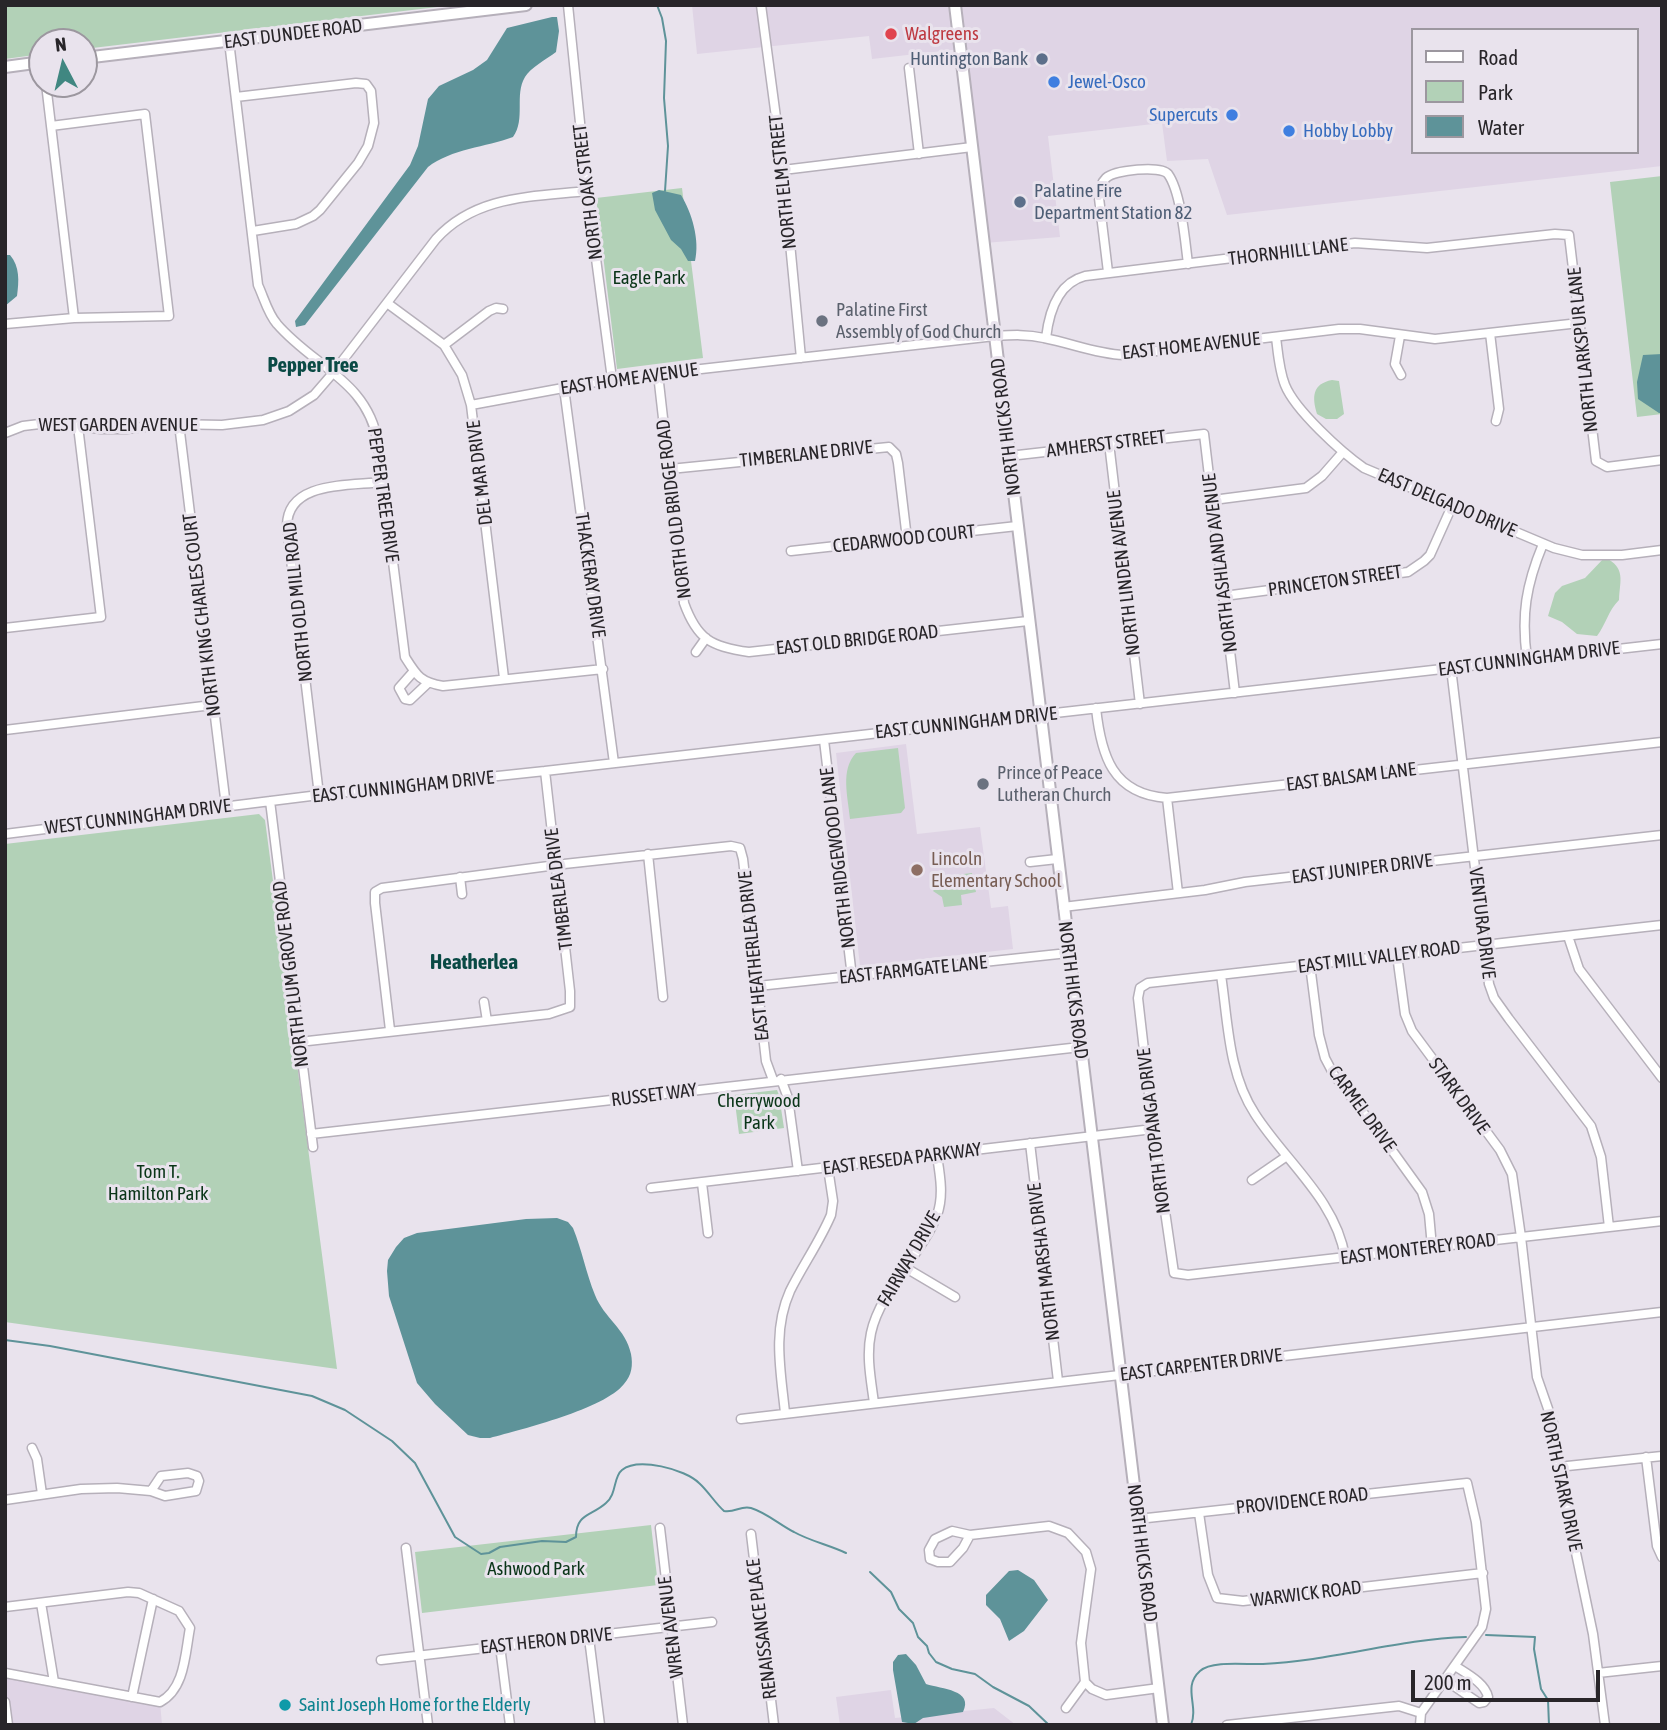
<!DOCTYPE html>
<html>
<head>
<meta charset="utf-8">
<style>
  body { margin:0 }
  #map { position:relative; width:1667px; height:1730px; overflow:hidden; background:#e9e3ed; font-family:"Asap Condensed",sans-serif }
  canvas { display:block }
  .frame { position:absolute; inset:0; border:7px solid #282529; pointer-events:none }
  .legend { position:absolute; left:1411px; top:28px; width:228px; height:126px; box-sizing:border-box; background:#e9e3ed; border:2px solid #9c979f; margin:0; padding:9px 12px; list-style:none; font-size:21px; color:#282529 }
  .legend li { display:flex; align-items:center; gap:14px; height:35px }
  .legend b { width:35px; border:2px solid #9c979f }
  .north { position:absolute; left:28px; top:28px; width:70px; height:70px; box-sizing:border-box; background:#e9e3ed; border:2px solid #9c979f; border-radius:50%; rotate:353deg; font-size:19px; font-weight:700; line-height:28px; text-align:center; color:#282529 }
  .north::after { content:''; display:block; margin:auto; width:24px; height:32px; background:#408781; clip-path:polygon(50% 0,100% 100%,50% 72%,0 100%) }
  .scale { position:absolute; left:1411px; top:1670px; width:189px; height:32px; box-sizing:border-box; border:4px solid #282529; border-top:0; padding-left:9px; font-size:21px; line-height:24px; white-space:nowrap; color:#282529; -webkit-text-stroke:5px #e9e3ed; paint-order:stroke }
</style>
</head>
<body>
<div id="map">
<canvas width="1667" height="1730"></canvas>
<div class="frame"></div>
<ul class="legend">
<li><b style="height:9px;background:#fff"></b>Road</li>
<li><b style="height:19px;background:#b2d1b7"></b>Park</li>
<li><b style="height:19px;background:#5e9399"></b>Water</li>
</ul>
<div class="north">N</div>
<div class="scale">200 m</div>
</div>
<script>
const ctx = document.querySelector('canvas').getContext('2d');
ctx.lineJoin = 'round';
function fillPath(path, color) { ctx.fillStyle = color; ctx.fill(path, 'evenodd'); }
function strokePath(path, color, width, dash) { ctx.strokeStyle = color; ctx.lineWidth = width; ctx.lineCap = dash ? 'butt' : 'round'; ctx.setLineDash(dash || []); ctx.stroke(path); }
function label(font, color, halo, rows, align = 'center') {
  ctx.font = font + ' "Asap Condensed",sans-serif'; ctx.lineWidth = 6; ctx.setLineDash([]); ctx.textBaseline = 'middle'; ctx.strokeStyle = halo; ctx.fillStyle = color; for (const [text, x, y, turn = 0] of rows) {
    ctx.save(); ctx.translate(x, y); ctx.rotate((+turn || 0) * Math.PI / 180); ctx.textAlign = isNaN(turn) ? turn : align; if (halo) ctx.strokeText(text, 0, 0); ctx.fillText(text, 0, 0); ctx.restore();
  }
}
fillPath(new Path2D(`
  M692,5H1662V166L1227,215L1208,159L1167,161L1162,123L1048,136L1060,237L984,243L960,49L872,59L869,36L697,54ZM1413,30H1637V152H1413Z
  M906,744L917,834L980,827L991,908L1008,906L1013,949L860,966L836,753Z
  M5,1673L160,1702L162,1725H8Z
  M891,1690L895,1718L994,1708L1016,1725H840L836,1697Z`), '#dfd4e5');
fillPath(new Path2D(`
  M5,5H454L84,49V42H42V54L5,59Z
  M1662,176V414L1637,417L1610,182Z
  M682,188L703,358L617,369L596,198Z
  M1332,380L1339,381L1344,414L1337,419H1326L1317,414C1312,397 1312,384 1332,380Z
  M1605,557C1626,569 1620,579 1619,600C1608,611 1606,624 1597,636L1577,634L1562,622L1548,616L1555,593L1562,586L1585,578Z
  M898,748L905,808L901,813L850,819C848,796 840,770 856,753Z
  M259,814L265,820L337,1369L5,1322V844Z
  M972,873L976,892L961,895L962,905L944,907L942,897L933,891L946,876Z
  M777,1090L779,1095L784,1128L739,1134L734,1095Z
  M651,1525L658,1585L422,1613L415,1552Z`), '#b2d1b7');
fillPath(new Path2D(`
  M552,17H557L559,31L556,52C547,59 530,68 525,77C514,95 526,119 513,137C486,147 451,149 428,167L305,325L296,327L295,321L410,165L418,146L428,99L439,86L473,70L487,60L507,28Z
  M659,190L681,195C692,213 700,240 695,261H688L681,249L671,240L655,210L652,193Z
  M5,255H10C20,267 19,281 17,296L5,306Z
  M1662,354V413H1659L1638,399L1637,382L1643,355Z
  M557,1218L568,1222L573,1228C582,1250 586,1273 595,1295C604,1318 626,1329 631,1354C633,1365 632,1375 624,1384C604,1409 523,1429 490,1438H480L468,1435L435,1404L417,1383L389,1296L387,1271L388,1260L396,1247L404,1238L417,1233L526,1219Z
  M1018,1570L1034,1580L1048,1600L1024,1631L1009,1641L1000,1619L986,1605V1595L1009,1571Z
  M906,1654L916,1665L926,1684C942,1689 974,1690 963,1712L923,1718L914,1724L902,1722L893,1670V1662L898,1655Z`), '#5e9399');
strokePath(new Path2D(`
  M657,5L662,18L666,41L664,98L668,146L665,191
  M5,1340L50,1346L312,1396L345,1410L392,1441L415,1463L455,1537L481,1554L489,1553L500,1547L542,1541L566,1542L576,1537C576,1513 592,1516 606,1503C617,1494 613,1477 622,1470C638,1457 685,1469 699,1483C708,1491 715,1503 724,1511C735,1513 741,1505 751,1508C767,1513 780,1525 794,1532C810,1541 829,1545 846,1553
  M870,1572L891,1592L899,1609L913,1623L918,1637L927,1646L929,1653L936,1662L952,1669L975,1674L993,1687L1029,1706L1049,1725
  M1486,1635L1535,1637L1534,1649L1541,1689L1548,1700L1549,1725
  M1191,1725C1199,1705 1182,1687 1200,1671C1212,1660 1248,1665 1263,1664C1331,1661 1399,1639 1466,1637`), '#5e9399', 2);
const minor = new Path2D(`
  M568,5L587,191L612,379
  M761,5L783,170L801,358
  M229,41L258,285C264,298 268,314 277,324C314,367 368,381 378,443L405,657C417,676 420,682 443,686L603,669
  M909,68L919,154
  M46,84L74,318
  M236,97L356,83L366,84L371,91L374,123L368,146L358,163L320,210L313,216L296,224L253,231
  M783,170L972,147
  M1108,272L1099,198C1100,190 1100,184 1106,178C1114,170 1161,165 1168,174C1181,192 1185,240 1188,264
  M387,303L444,345L462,375L471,405L504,678
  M5,324L74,318L169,316L145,114L51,126
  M1490,333L1499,409L1496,421
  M1400,336L1395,364L1401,375
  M1276,337C1278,353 1279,370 1285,385C1295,410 1341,452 1364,468L1554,548L1582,555H1622L1662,550
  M1046,338C1049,312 1058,283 1085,276L1355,243L1427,248L1555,234L1569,235L1596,461L1607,467L1662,460
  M444,345L489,311L496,308L503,309
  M658,374L684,603C697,639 711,647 749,652L1028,621
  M564,388L614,763
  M471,405L612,379L995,336C1012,335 1027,334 1044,338C1071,343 1096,354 1124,355L1339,329H1360L1435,339L1579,323
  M179,424L226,806
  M5,433L23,426L48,423L101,429H126L170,424L222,425L263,420L289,411L314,395L333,373L436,239C476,195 532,197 587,191
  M1109,443L1140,704
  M1009,456L1204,434L1235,693
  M670,469L889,447L896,454L898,463L907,539
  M1213,500L1306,488L1322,476L1343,452
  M791,551L1017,526
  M1224,596L1408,572L1424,561L1430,555L1452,506
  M5,628L101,617L78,426
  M696,652L706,638
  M1527,659C1521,615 1526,585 1543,544
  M1451,668L1489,984L1494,998L1509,1019L1591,1126L1601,1157L1609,1227
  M414,671L399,688L405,699L410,700L428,683
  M1096,708C1101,755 1112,794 1167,798L1662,742
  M5,730L212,705
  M824,740L852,977
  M319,795L287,526C287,481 349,486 382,482
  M1167,798L1178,893
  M270,801L313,1147
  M5,834L319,795L545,771L1662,644
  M648,854L663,997
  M1030,862L1057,859
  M460,877L462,894
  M1063,907L1205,890L1245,882L1662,835
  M1662,925L1148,983L1140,988L1138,998L1153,1129L1174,1273L1188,1275L1662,1221
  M1568,936L1579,969L1662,1078
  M1397,955L1405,1014L1412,1031L1500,1150L1512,1174L1521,1237L1537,1377L1553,1423L1558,1467L1593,1634L1605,1725
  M1310,965L1319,1035L1325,1058L1334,1075L1386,1142L1422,1192L1429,1214L1432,1247
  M1221,975C1228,1021 1228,1073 1255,1114C1285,1161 1336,1200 1345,1257
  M758,986L1068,953
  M484,1002L487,1021
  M390,1030L375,903V892L382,888L564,864L731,846L740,848L743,859L766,1061L773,1080
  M299,1042L549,1014L570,1007V991L545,771
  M781,1079L788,1098L798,1171
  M311,1134L1080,1047
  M1030,1143L1058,1381
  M1252,1180L1287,1156
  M702,1183L708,1233
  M651,1188L1153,1129
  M906,1268L955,1297
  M874,1403C871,1380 866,1356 871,1333C880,1291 922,1254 937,1215C944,1196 940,1175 937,1156
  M785,1413C781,1372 772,1331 790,1291C803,1265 820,1241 831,1215L833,1201L828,1168
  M741,1419L1662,1312
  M32,1448L37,1459L42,1494
  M1646,1457L1657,1546L1662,1557
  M1558,1467L1662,1456
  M5,1500L81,1489L117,1488L151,1491L165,1496L196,1491L199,1481L197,1476L188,1473L161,1476L151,1491
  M1199,1513L1208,1575L1217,1598L1243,1601L1483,1573
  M1138,1519L1467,1483L1476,1522L1486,1609L1482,1627L1421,1713L1420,1725
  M660,1528L683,1725
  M751,1534L774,1725
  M970,1535L963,1548L950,1562H938L930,1559L929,1550L935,1539L952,1531L970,1535L1049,1526L1068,1533L1086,1552L1091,1569L1081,1643L1085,1682L1092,1689L1106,1695L1159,1688
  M406,1548L428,1725
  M41,1603L54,1682
  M5,1607L128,1592L139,1593L179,1611L190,1628C185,1654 185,1689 160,1702L5,1673
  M589,1638L600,1725
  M500,1646L510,1725
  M381,1660L712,1622
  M1598,1673L1662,1666
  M1445,1680L1479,1703L1484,1702L1488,1697C1485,1683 1467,1674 1455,1666
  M132,1697L153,1599
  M5,1702L8,1725
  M1066,1708L1085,1682
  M1227,1725L1399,1706L1421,1713`);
const major = new Path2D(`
  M955,5L1163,1725
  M84,58L526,5
  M5,67L42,62`);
strokePath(minor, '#b6b0ba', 11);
strokePath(major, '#b6b0ba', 14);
strokePath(minor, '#fff', 8);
strokePath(major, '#fff', 10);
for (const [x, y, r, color] of [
  [891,34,7,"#e0444e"],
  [1042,59,7,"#5c6f8a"],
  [1054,82,7,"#3f7fe0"],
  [1232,115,7,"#3f7fe0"],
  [1289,131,7,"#3f7fe0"],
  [1020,202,7,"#5c6f8a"],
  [822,321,7,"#6b7280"],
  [983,784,7,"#6b7280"],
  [917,870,7,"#8d6e63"],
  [285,1705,7,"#0f9aa8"]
]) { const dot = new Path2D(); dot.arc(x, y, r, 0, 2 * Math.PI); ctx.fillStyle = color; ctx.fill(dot); strokePath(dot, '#e9e3ed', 2.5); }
label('19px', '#282529', '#e9e3ed', [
  ["EAST DUNDEE ROAD",293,34,-7],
  ["NORTH ELM STREET",783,182,-96],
  ["NORTH OAK STREET",588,192,-97],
  ["THORNHILL LANE",1288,252,-7],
  ["EAST HOME AVENUE",1191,346,-6],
  ["NORTH LARKSPUR LANE",1583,350,-96],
  ["EAST HOME AVENUE",629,379,-8],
  ["WEST GARDEN AVENUE",118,425],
  ["NORTH HICKS ROAD",1006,427,-97],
  ["AMHERST STREET",1106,444,-7],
  ["TIMBERLANE DRIVE",806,454,-6],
  ["DEL MAR DRIVE",480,473,-97],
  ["PEPPER TREE DRIVE",383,495,82],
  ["EAST DELGADO DRIVE",1447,503,23],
  ["NORTH OLD BRIDGE ROAD",674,509,-97],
  ["CEDARWOOD COURT",904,539,-6],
  ["NORTH ASHLAND AVENUE",1220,563,-97],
  ["NORTH LINDEN AVENUE",1124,573,-97],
  ["THACKERAY DRIVE",590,575,82],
  ["PRINCETON STREET",1335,581,-8],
  ["NORTH OLD MILL ROAD",298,602,-96],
  ["NORTH KING CHARLES COURT",202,615,-97],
  ["EAST OLD BRIDGE ROAD",857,640,-6],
  ["EAST CUNNINGHAM DRIVE",1529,659,-7],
  ["EAST CUNNINGHAM DRIVE",966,723,-6],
  ["EAST BALSAM LANE",1351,777,-7],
  ["EAST CUNNINGHAM DRIVE",403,787,-6],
  ["WEST CUNNINGHAM DRIVE",138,817,-7],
  ["NORTH RIDGEWOOD LANE",838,858,-97],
  ["EAST JUNIPER DRIVE",1362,869,-7],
  ["TIMBERLEA DRIVE",559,889,-97],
  ["VENTURA DRIVE",1482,923,83],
  ["EAST HEATHERLEA DRIVE",754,956,-96],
  ["EAST MILL VALLEY ROAD",1379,957,-7],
  ["EAST FARMGATE LANE",913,970,-6],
  ["NORTH PLUM GROVE ROAD",291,974,-97],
  ["NORTH HICKS ROAD",1073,990,83],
  ["RUSSET WAY",654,1095,-7],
  ["STARK DRIVE",1459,1096,54],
  ["CARMEL DRIVE",1362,1109,54],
  ["NORTH TOPANGA DRIVE",1154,1131,-97],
  ["EAST RESEDA PARKWAY",902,1159,-7],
  ["EAST MONTEREY ROAD",1418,1249,-7],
  ["FAIRWAY DRIVE",909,1259,-60],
  ["NORTH MARSHA DRIVE",1044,1262,-97],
  ["EAST CARPENTER DRIVE",1201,1365,-7],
  ["NORTH STARK DRIVE",1561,1481,78],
  ["PROVIDENCE ROAD",1302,1501,-6],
  ["NORTH HICKS ROAD",1142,1553,83],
  ["WARWICK ROAD",1306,1594,-7],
  ["WREN AVENUE",671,1627,-97],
  ["RENAISSANCE PLACE",762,1629,-97],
  ["EAST HERON DRIVE",546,1641,-6]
]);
label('19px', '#be3a42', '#e9e3ed', [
  ["Walgreens",905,34]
], 'left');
label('19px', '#4e5e75', '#e9e3ed', [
  ["Huntington Bank",1028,59],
  ["Palatine Fire",1034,191,"left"],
  ["Department Station 82",1034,213,"left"]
], 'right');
label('19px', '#366cbe', '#e9e3ed', [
  ["Jewel-Osco",1068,82],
  ["Supercuts",1218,115,"right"],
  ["Hobby Lobby",1303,131]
], 'left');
label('19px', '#0a3518', '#e9e3ed', [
  ["Eagle Park",649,278],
  ["Cherrywood",759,1101],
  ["Park",759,1123],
  ["Tom T.",158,1172],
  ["Hamilton Park",158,1194],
  ["Ashwood Park",536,1569]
]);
label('19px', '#5b616d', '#e9e3ed', [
  ["Palatine First",836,310],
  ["Assembly of God Church",836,332],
  ["Prince of Peace",997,773],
  ["Lutheran Church",997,795]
], 'left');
label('19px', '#785e54', '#e9e3ed', [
  ["Lincoln",931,859],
  ["Elementary School",931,881]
], 'left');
label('19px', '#0d838f', '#e9e3ed', [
  ["Saint Joseph Home for the Elderly",299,1705]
], 'left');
label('bold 21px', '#0a4a45', '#e9e3ed', [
  ["Pepper Tree",313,365],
  ["Heatherlea",474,962]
]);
</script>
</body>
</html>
